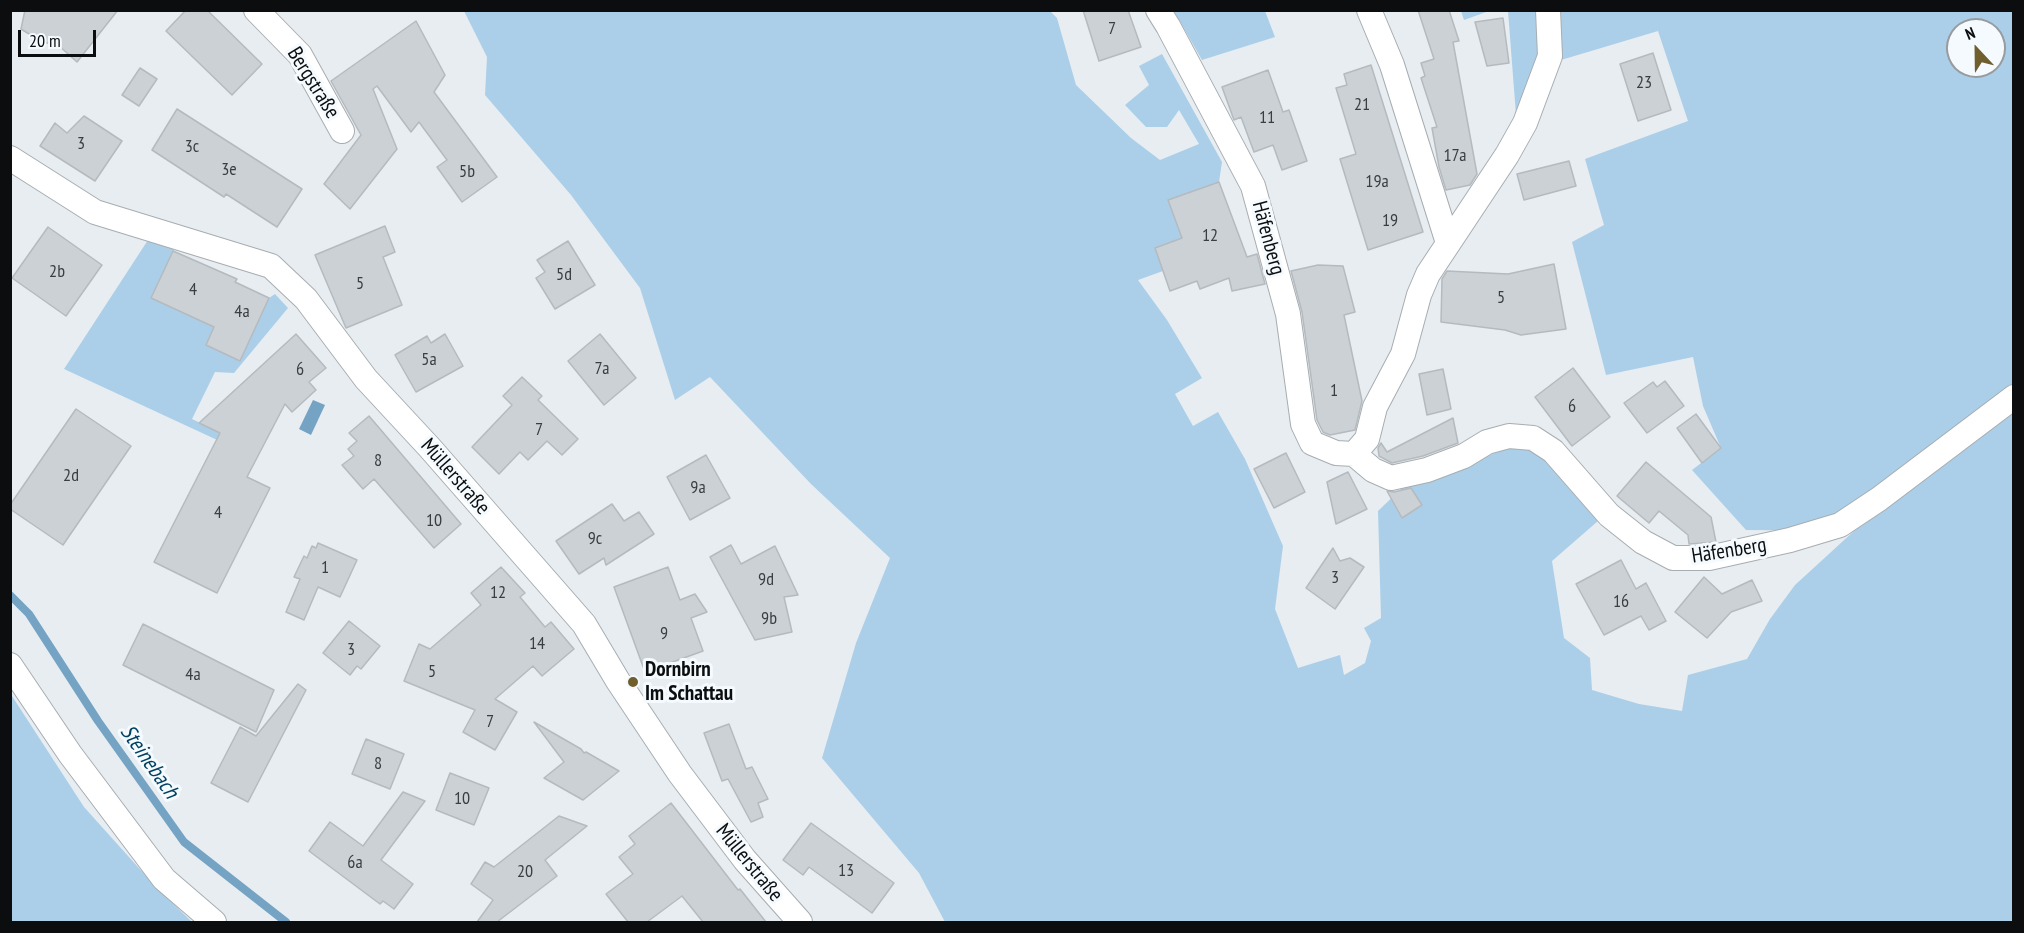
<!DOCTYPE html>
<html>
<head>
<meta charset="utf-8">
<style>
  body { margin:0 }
  #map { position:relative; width:2024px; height:933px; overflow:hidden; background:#e7edf1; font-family:"PT Sans Narrow",sans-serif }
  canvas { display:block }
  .frame { position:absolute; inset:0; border:12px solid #0b0d0e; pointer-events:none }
  .north { position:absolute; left:1946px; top:18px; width:60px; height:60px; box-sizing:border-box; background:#f4fafe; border:2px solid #979b9e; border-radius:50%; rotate:338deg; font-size:16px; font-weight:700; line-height:24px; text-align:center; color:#0b0d0e }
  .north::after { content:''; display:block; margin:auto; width:21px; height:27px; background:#705e2c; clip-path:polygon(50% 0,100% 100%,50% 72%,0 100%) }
  .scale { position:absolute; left:18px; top:30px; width:78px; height:27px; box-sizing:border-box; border:3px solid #0b0d0e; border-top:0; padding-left:8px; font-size:18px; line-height:21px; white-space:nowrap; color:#0b0d0e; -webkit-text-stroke:4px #f4fafe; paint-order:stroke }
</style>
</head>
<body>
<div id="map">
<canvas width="2024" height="933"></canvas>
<div class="frame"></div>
<div class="north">N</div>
<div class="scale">20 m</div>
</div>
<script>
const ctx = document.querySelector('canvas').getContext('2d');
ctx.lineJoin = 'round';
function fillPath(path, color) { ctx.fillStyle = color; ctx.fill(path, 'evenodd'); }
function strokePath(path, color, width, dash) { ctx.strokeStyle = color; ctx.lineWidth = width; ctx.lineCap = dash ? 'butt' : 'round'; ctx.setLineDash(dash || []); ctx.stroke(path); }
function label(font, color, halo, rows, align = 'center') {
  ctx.font = font + ' "PT Sans Narrow",sans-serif'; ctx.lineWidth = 6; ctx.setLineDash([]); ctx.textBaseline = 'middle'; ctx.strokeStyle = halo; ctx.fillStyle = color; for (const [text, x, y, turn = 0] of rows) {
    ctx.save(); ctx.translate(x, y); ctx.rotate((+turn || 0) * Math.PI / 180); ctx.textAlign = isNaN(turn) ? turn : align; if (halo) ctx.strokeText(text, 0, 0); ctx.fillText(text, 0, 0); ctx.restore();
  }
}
fillPath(new Path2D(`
  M464,11H1050L1057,18L1076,85L1131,138L1160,160L1199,144L1179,110L1167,127H1146L1125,105L1149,85L1139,66L1162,54L1222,162L1219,182L1168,200L1182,238L1155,248L1163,271L1138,280L1167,320L1202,378L1175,394L1193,426L1218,412L1245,459L1283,546L1275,609L1298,668L1340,655L1344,675L1365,663L1371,641L1364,628L1381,618L1378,511L1404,486L1509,448C1514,447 1520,446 1524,447C1546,451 1583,503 1598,521L1552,561L1564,638L1590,658L1592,690L1639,704L1682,711L1688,675L1747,659L1770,619L1795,585L1854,531L1746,530L1692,470L1721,448L1703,406L1693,357L1606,375L1572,242L1604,225L1585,159L1688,121L1658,31L1541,66L1516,115L1508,11H2013V922H945L919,873L822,758L856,643L890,558L811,484L710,377L675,400L640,288L571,195L485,95L487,57ZM1958,30H1994V66H1958Z
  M1174,11H1265L1275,37L1202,60Z
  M1461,11H1489L1464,20Z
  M148,240L165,241L174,250L152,298L214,327L206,345L240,360L269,298L275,294L288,308L234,373L215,372L192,419L219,432L235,401L228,445L64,369Z
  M10,693L84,807L155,886L192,922H11Z`), '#abcfe9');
fillPath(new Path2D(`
  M313,400L325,405L311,435L299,429Z`), '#75a3c4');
strokePath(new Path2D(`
  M10,595L29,614L98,721L184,842L286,922`), '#75a3c4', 8);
const building = new Path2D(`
  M25,10H118L77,62L58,45L42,42L21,29Z
  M186,10H207L262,64L232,95L166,31Z
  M1083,10H1128L1141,47L1099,61Z
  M1418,10H1449L1459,41L1453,42L1477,174L1470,185L1446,190L1439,167L1432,128L1437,127L1421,78L1425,76L1421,63L1434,59Z
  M1503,18L1509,63L1487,66L1475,22Z
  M416,21L445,75L434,92L497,177L462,202L437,167L447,160L419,122L411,132L377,86L373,89L397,149L350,209L324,184L361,135L331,81Z
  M1653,53L1671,110L1638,121L1620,64Z
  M1371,65L1423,232L1368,250L1340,159L1356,154L1336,88L1347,85L1344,74Z
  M140,68L157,79L139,106L122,95Z
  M1268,70L1283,112L1289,110L1307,161L1282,170L1273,145L1254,152L1241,117L1234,120L1222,87Z
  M177,109L302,189L277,227L226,194L224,197L152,150Z
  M84,116L122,141L95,181L40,146L55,123L67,133Z
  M1569,161L1576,186L1524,200L1517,174Z
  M1219,182L1247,257L1257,254L1265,284L1232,291L1229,278L1200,289L1197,281L1170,291L1155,248L1182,238L1168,200Z
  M385,226L395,252L383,257L402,305L346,328L315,255Z
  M48,227L102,265L66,316L12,278Z
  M568,241L595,285L555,309L536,278L545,272L537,260Z
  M173,251L237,279L235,282L269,298L240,361L206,345L214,327L151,298Z
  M1554,264L1566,329L1521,335L1505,330L1441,322L1442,279L1447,271L1508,274Z
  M1318,265L1343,266L1355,312L1344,315L1362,401L1355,430L1330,435L1323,432L1317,420L1302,312L1291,271Z
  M296,334L326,368L309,382L316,390L292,412L285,404L247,477L270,488L217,593L154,562L220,433L199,423Z
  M445,334L463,366L416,392L395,355L427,336L431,343Z
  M600,334L636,378L604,405L568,361Z
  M1573,368L1610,417L1572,446L1535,397Z
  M1443,369L1451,409L1427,415L1419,374Z
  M522,377L542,396L538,400L578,439L562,455L547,441L528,460L520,452L499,474L472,447L512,405L503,396Z
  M1665,381L1684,406L1647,433L1624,403L1653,382L1657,387Z
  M76,409L131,446L63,545L10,509V505Z
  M1696,414L1721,448L1702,463L1677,428Z
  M369,416L461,524L434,548L374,479L363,489L342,465L354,456L348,449L357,441L349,433Z
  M1453,418L1458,443L1423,456L1392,463L1379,456L1378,448L1381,443L1387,452Z
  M1286,453L1305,492L1274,508L1254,469Z
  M706,455L730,498L690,520L667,477Z
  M1646,462L1711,517L1716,542L1689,544L1688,535L1659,511L1649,523L1617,496Z
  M1348,472L1367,509L1336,524L1327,482Z
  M1411,488L1422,505L1402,518L1387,491L1394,492Z
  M612,504L624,521L639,512L654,534L606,565L604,558L579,574L556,541Z
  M318,543L357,560L340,597L318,587L304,620L286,612L300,579L294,577L304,556L307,558L312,546L316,548Z
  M731,545L741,564L775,546L798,595L784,597L792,632L755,640L710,557Z
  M1333,548L1340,561L1350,558L1364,567L1335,609L1306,588Z
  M1621,560L1636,589L1646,583L1666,621L1649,630L1641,616L1604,635L1576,584Z
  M501,567L525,593L520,597L545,627L551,622L574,649L542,676L533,666L495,699L517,712L495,750L463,732L475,710L404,681L419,644L430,649L481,605L471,593Z
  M668,567L680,600L695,594L707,612L691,618L703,651L645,672L614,587Z
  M1704,577L1722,594L1752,580L1762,601L1731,612L1707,638L1675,612Z
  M349,621L380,646L361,669L357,666L350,675L323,653Z
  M143,624L274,690L256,732L123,665Z
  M298,684L306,690L248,802L211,783L240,727L256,736Z
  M534,722L581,749L584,753L586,752L619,771L583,800L544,778L564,762Z
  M729,724L746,769L752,767L768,799L758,803L763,817L751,822L728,779L722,781L704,733Z
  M366,739L404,754L390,789L352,774Z
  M450,773L489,788L474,825L436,810Z
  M403,792L425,801L381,860L413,884L394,909L383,901L380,904L309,851L330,822L363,846Z
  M671,803L738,890L740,889L766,922H703L682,896L647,922H628L606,894L633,874L619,857L635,844L629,836Z
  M559,816L587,826L545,860L557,876L497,922H477L493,900L471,884L485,862L494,867Z
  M811,823L894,883L872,913L809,867L803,875L783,860Z`);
fillPath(building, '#cbd1d5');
strokePath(building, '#b5babf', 1.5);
const street = new Path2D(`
  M256,10L300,55L342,131
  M1158,10L1168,26L1253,186L1288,314L1303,424L1312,443L1336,453L1354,454L1373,470L1391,478L1427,470L1464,456L1487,442L1509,436L1533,438L1553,451L1609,515L1643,542L1673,558H1709L1790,540L1840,525L1879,499L2014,397
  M1369,10L1392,65L1448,243
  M10,158L95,212L271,266L306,299L366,379L430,448L584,624L618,681L680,774L745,860L800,922
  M1354,454L1367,439L1375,407L1403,354L1419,295L1428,274L1507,155L1525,123L1550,56L1548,10
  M10,665L70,754L164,879L214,922`);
strokePath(street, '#a7adb1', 26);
strokePath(street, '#fff', 24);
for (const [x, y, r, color] of [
  [633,682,6,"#705e2c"]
]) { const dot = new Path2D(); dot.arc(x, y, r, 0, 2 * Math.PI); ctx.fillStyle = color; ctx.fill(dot); strokePath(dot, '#f4fafe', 2); }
label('18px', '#3b3e40', null, [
  ["7",1112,29],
  ["23",1644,83],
  ["21",1362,105],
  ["11",1267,118],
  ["3",81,144],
  ["3c",192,147],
  ["17a",1455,156],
  ["3e",229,170],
  ["5b",467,172],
  ["19a",1377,182],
  ["19",1390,221],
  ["12",1210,236],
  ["2b",57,272],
  ["5d",564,275],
  ["5",360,284],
  ["4",193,290],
  ["5",1501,298],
  ["4a",242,312],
  ["5a",429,360],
  ["7a",602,369],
  ["6",300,370],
  ["1",1334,391],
  ["6",1572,407],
  ["7",539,430],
  ["8",378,461],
  ["2d",71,476],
  ["9a",698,488],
  ["4",218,513],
  ["10",434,521],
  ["9c",595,539],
  ["1",325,568],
  ["3",1335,578],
  ["9d",766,580],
  ["12",498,593],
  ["16",1621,602],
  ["9b",769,619],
  ["9",664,634],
  ["14",537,644],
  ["3",351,650],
  ["5",432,672],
  ["4a",193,675],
  ["7",490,722],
  ["8",378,764],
  ["10",462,799],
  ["6a",355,863],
  ["13",846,871],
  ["20",525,872]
]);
label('21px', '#0b0d0e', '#f4fafe', [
  ["Bergstraße",313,83,58],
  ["Häfenberg",1268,238,75],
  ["Müllerstraße",455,477,49],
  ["Häfenberg",1729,551,-9],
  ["Müllerstraße",749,863,51]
]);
label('bold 21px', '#0b0d0e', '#f4fafe', [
  ["Dornbirn",645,670],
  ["Im Schattau",645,694]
], 'left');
label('italic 22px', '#004060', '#f4fafe', [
  ["Steinebach",149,762,55]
]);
</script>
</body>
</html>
